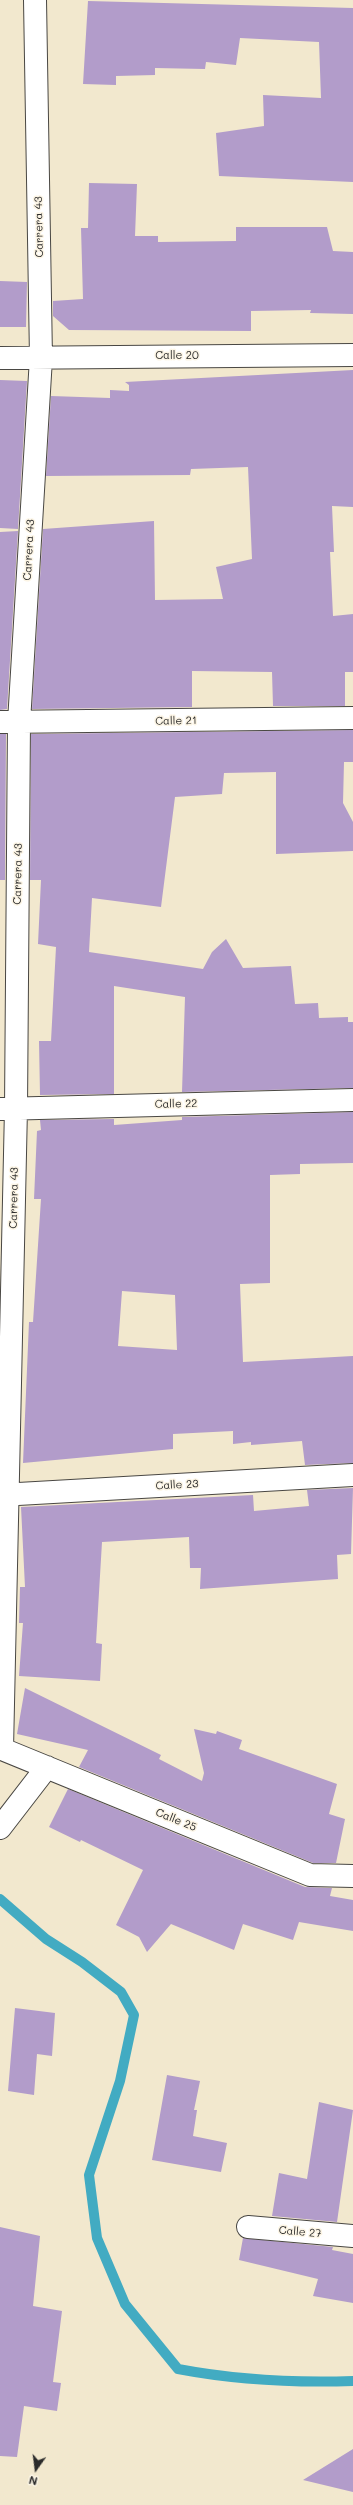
<!DOCTYPE html>
<html>
<head>
<meta charset="utf-8">
<style>
  body { margin:0 }
  #map { position:relative; width:353px; height:2505px; overflow:hidden; background:#f2e8ce; font-family:Mali,sans-serif }
  canvas { display:block }
  .north { position:absolute; left:16px; top:2449px; width:40px; height:40px; -webkit-text-stroke:3px #fcf5e5; paint-order:stroke; rotate:194deg; font-size:11px; font-weight:700; line-height:16px; text-align:center; color:#2b2b2b }
  .north::after { content:''; display:block; margin:auto; width:14px; height:18px; background:#2b2b2b; clip-path:polygon(50% 0,100% 100%,50% 72%,0 100%) }
</style>
</head>
<body>
<div id="map">
<canvas width="353" height="2505"></canvas>
<div class="north">N</div>
</div>
<script>
const ctx = document.querySelector('canvas').getContext('2d');
ctx.lineJoin = 'round';
function strokePath(path, color, width, dash) { ctx.strokeStyle = color; ctx.lineWidth = width; ctx.lineCap = dash ? 'butt' : 'round'; ctx.setLineDash(dash || []); ctx.stroke(path); }
function fillPath(path, color) { ctx.fillStyle = color; ctx.fill(path, 'evenodd'); }
function label(font, color, halo, rows, align = 'center') {
  ctx.font = font + ' Mali,sans-serif'; ctx.lineWidth = 3; ctx.setLineDash([]); ctx.textBaseline = 'middle'; ctx.strokeStyle = halo; ctx.fillStyle = color; for (const [text, x, y, turn = 0] of rows) {
    ctx.save(); ctx.translate(x, y); ctx.rotate((+turn || 0) * Math.PI / 180); ctx.textAlign = isNaN(turn) ? turn : align; if (halo) ctx.strokeText(text, 0, 0); ctx.fillText(text, 0, 0); ctx.restore();
  }
}
strokePath(new Path2D(`
  M0,1899L46,1939L82,1962L121,1992L134,2015L120,2081L89,2175L97,2238L125,2304L178,2369C236,2380 294,2383 353,2381`), '#42abc2', 10);
fillPath(new Path2D(`
  M88,1L353,8V182L219,176L216,133L264,126L263,95L321,98L319,42L240,38L236,65L206,62L205,69L155,68V75L116,76V85L83,84Z
  M89,183L137,184L135,236H158V242L236,241V227H327L333,251L353,252V314L310,313L311,310L251,311V331L69,330L53,316V301L83,299L81,228H88Z
  M0,281L27,282L26,327H0Z
  M353,370V507L332,506L334,552H330L333,616L353,614V672H345V706H273L272,672L192,671V707L32,709L43,529L154,521L155,600L223,599L216,567L252,559L248,467L191,469L190,475L46,476L51,396L110,398V390L129,391V385L125,382Z
  M0,380L27,381L18,529L0,528Z
  M18,531L7,709L0,710V532Z
  M353,730V762H344L343,803L353,822V851L276,854V772L224,773L222,794L175,797L161,907L92,898L89,952L203,969L212,952L226,939L243,968L291,966L295,1004L318,1003L319,1018L348,1017V1022H353V1088L182,1092L185,997L114,986V1094L40,1095L39,1041H51L56,947L38,944L41,880H30L31,734Z
  M0,734H6L5,880H0Z
  M353,1112V1163L300,1164V1174L270,1175V1283L240,1284L243,1362L353,1356V1463L305,1465L302,1441L251,1445V1442L233,1444V1431L173,1434V1449L23,1463L29,1322H33L41,1199H34L37,1131L41,1130L40,1120L114,1119V1125L182,1120V1117ZM122,1291L175,1295L177,1350L118,1346Z
  M353,1488L351,1554L337,1555L338,1579L200,1589L201,1568H190L189,1537L102,1542L96,1643L102,1644L100,1681L19,1676L23,1623H19L20,1587H25L21,1507L253,1495L254,1511L309,1506L307,1490Z
  M25,1688L161,1755L159,1759L202,1781L204,1773L194,1729L216,1734L217,1731L242,1740L239,1749L337,1784L329,1814L345,1819L336,1863H313L79,1767L88,1750L17,1734Z
  M68,1789L305,1887L332,1888L330,1896L353,1900V1931L299,1922L293,1940L243,1924L234,1950L171,1924L147,1952L139,1937L116,1925L143,1870L81,1840L80,1842L49,1827Z
  M15,2008L55,2013L52,2056L37,2054L34,2095L8,2091Z
  M167,2075L200,2081L194,2110H197L193,2136L227,2143L221,2172L152,2160Z
  M319,2102L353,2110L337,2222L272,2216L279,2173L307,2179Z
  M0,2227L40,2236L33,2306L62,2311L53,2382L61,2383L57,2411L24,2406L17,2457L0,2456Z
  M243,2238L333,2247L332,2250L353,2254V2303L313,2296L318,2279L239,2260Z
  M353,2449V2492L303,2480Z`), '#b29cca');
const minor = new Path2D(`
  M35,0L41,358L19,722L16,1108L2,1749L310,1875L353,1876
  M0,358L353,355
  M0,722L353,718
  M0,1109L353,1100
  M0,1495L353,1475
  M0,1828L47,1767
  M248,2227L353,2236`);
strokePath(minor, '#494743', 24);
strokePath(minor, '#fff', 22);
label('11px', '#2b2b2b', '#fcf5e5', [
  ["Carrera 43",39,227,-91],
  ["Calle 20",177,356],
  ["Carrera 43",29,550,-87],
  ["Calle 21",176,721,-1],
  ["Carrera 43",18,874,-89],
  ["Calle 22",176,1104,-1],
  ["Carrera 43",14,1198,-89],
  ["Calle 23",177,1485,-3],
  ["Calle 25",176,1820,22],
  ["Calle 27",300,2232,5]
]);
</script>
</body>
</html>
